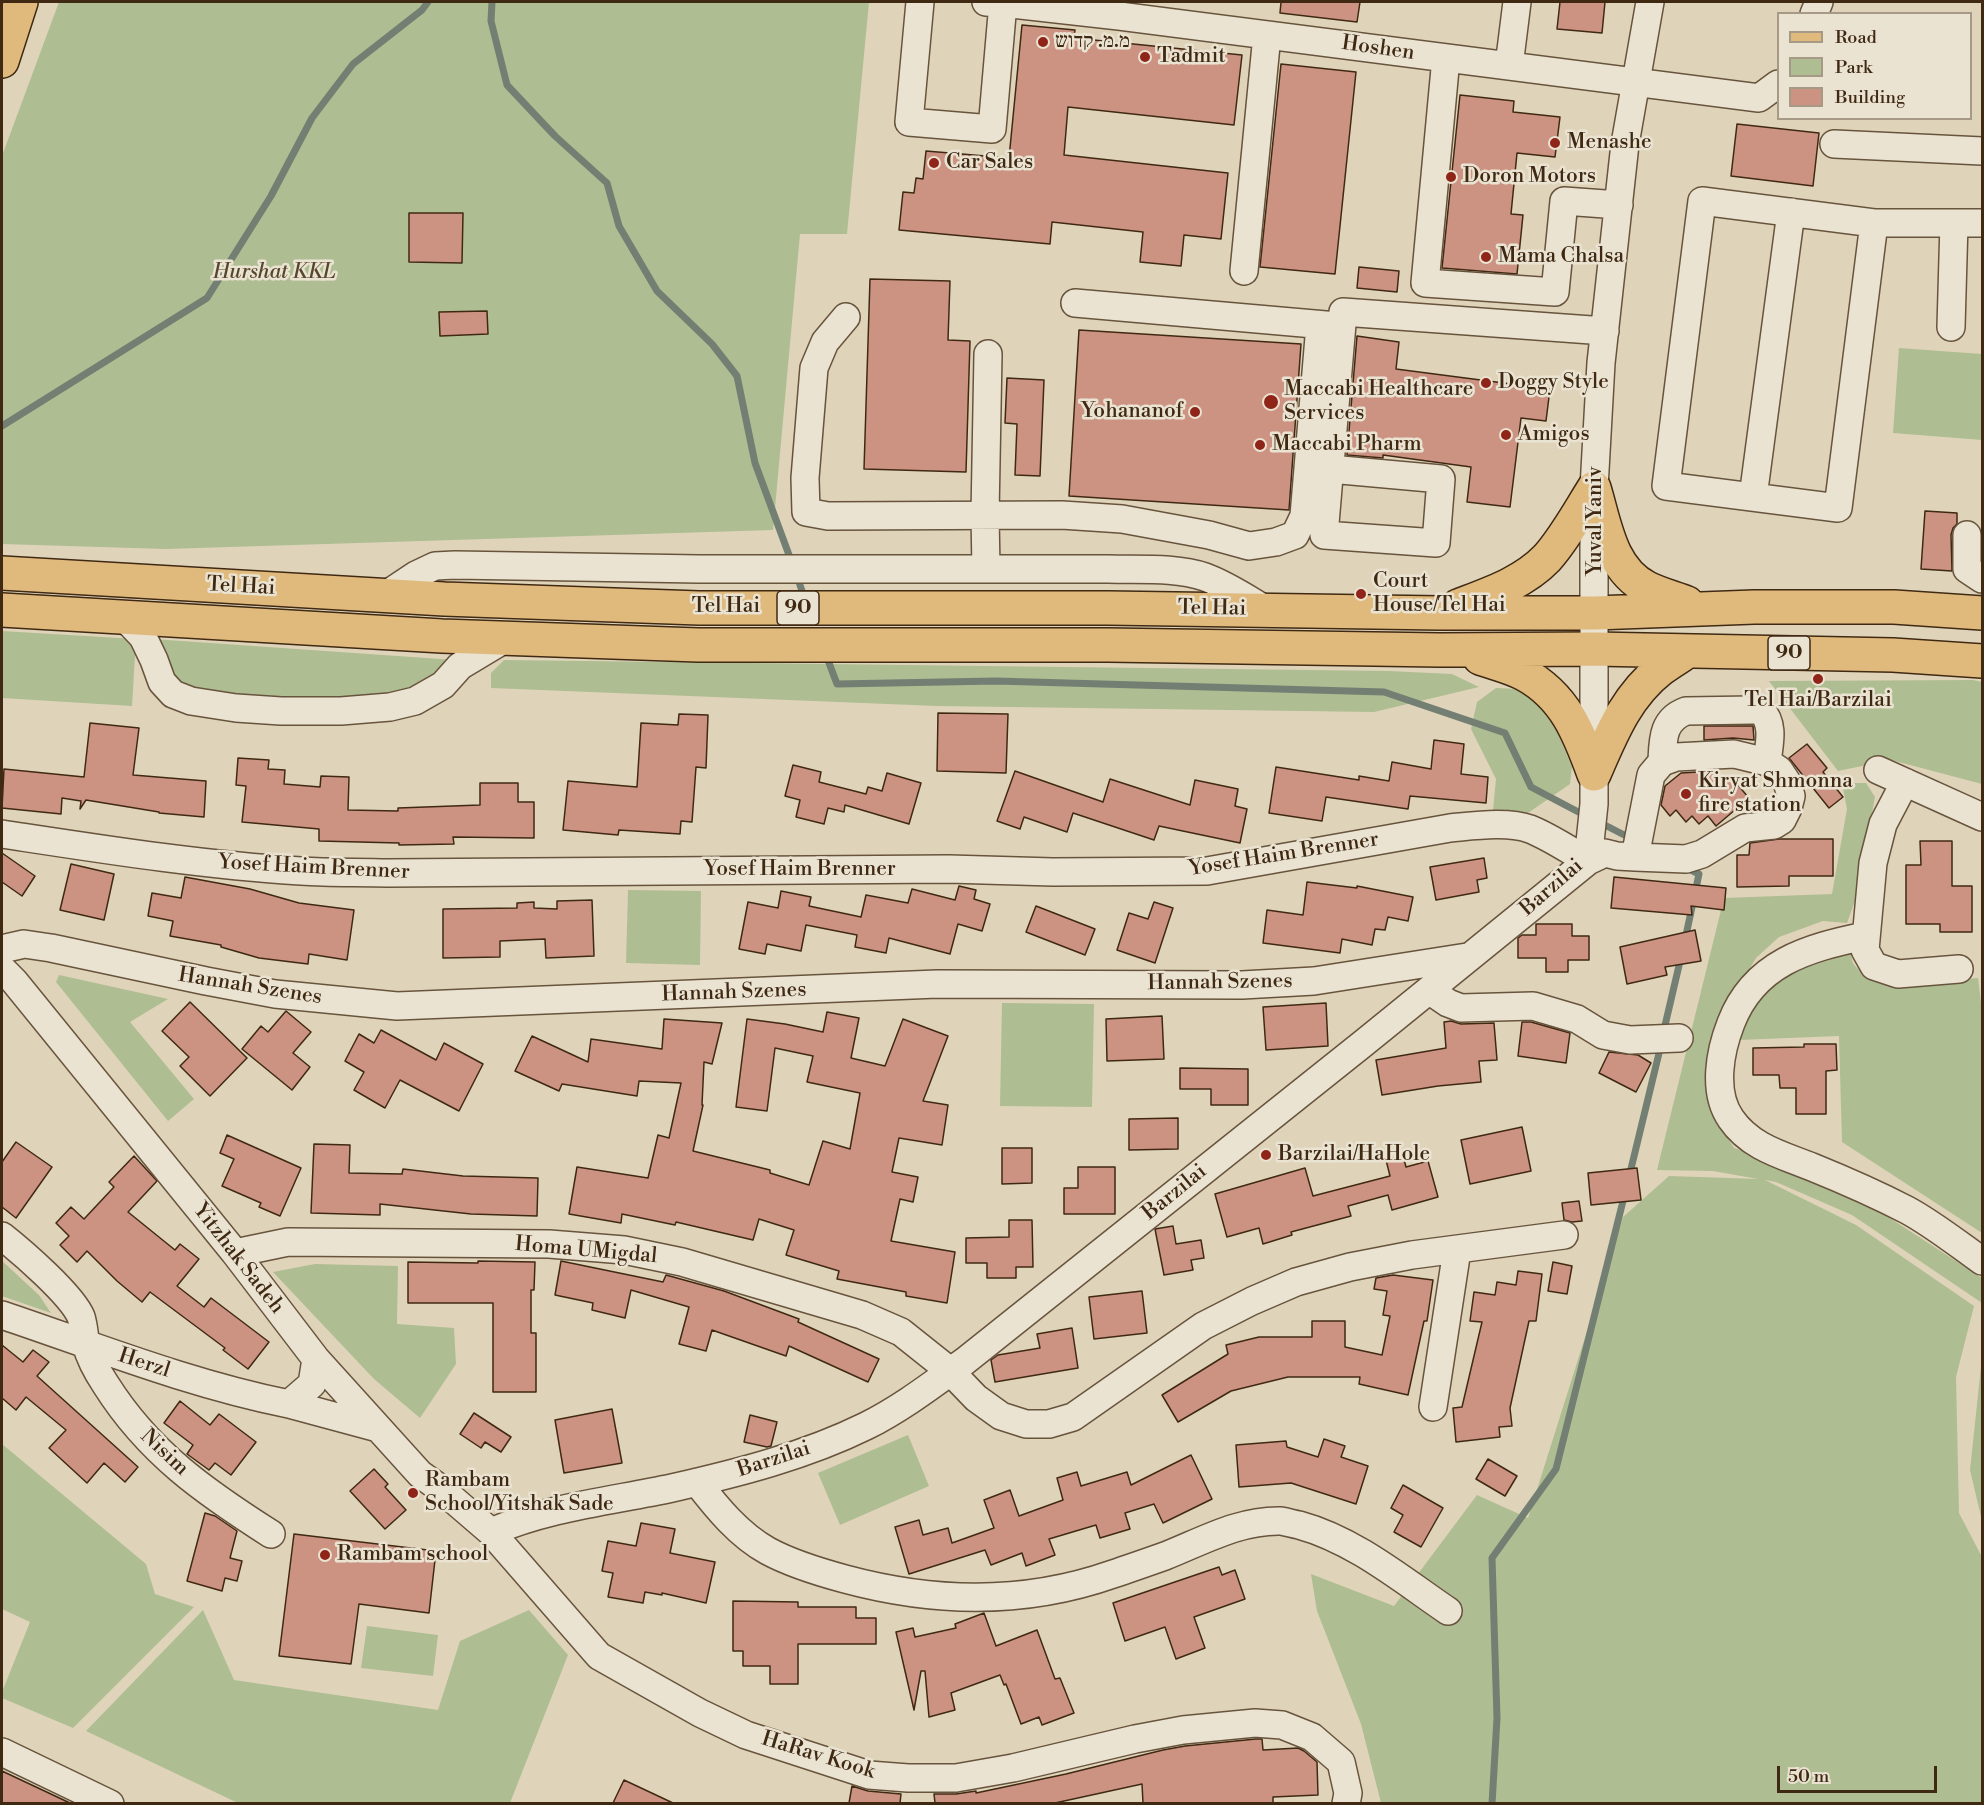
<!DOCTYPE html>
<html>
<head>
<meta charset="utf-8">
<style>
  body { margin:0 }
  #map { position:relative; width:1984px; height:1805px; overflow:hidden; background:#dfd4ba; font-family:"Libre Bodoni",serif }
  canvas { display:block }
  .frame { position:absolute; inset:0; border:3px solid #402913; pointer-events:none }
  .legend { position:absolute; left:1777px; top:12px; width:195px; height:108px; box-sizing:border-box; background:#eae3d2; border:2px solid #a69986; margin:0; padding:8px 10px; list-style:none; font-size:18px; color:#402913 }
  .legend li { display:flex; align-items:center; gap:12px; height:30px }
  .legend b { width:30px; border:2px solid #a69986 }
  .scale { position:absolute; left:1777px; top:1766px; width:160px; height:27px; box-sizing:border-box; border:3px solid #402913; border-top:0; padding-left:8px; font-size:18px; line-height:21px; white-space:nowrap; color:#402913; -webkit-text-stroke:4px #eae3d2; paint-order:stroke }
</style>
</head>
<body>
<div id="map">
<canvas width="1984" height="1805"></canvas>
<div class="frame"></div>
<ul class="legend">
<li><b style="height:8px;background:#e0ba7d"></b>Road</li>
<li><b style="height:16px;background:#afbd92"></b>Park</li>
<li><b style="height:16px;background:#cc9382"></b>Building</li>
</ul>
<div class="scale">50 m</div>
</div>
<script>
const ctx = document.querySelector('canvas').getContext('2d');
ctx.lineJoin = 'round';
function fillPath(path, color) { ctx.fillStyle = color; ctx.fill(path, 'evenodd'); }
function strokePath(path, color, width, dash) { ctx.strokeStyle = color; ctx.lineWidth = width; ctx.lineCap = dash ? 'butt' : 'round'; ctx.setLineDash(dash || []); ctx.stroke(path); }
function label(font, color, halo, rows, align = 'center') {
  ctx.font = font + ' "Libre Bodoni","Frank Ruhl Libre",serif'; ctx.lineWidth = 5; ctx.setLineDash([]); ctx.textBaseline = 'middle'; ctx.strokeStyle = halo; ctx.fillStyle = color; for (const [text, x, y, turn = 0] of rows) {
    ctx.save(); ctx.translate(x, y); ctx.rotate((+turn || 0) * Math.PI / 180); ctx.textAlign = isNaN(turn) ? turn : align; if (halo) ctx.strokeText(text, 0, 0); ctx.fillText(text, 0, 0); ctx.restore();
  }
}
fillPath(new Path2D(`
  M59,2H869L847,234H800L773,530L166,549L2,544V156Z
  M1899,348L1982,354V440L1893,433Z
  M2,631L136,639L132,706L2,698Z
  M153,639L455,660L412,694L281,703L178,688Z
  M504,660L1389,671L1452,674L1479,687L1374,712L937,706L491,688V673Z
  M1973,680L1982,682V784L1891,760L1838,771L1769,681Z
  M1496,688L1518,689L1540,707L1556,729L1572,767L1570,784L1528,813L1493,810L1496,779L1471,729L1477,702Z
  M1842,783H1866L1875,797L1856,898L1847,923L1823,921L1779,937L1756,958L1719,1021L1706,1069L1714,1117L1734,1148L1791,1165L1856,1196L1982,1278V1303L1852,1215L1776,1182L1765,1180L1856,1225L1974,1306L1956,1377L1959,1513L1982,1557V1803H1381L1361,1724L1317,1611L1311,1574L1394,1606L1477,1495L1528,1518L1623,1217L1669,1176L1758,1179L1713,1171L1657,1170L1724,898L1832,894L1847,809Z
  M628,890L701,891L700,965L626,963Z
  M1848,945C1850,950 1851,958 1853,963C1873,994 1945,980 1978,978L1982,1011V1233L1842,1142L1839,1036L1738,1040L1746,1014L1775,981Z
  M59,975L168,999L130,1022L194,1099L168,1121L56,982Z
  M1002,1003L1094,1004L1092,1107L1000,1106Z
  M2,1261L39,1295L51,1313L2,1296Z
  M315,1264L398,1266L397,1324L454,1328L456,1364L420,1418L374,1379L273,1272Z
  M1982,1357V1521L1970,1470Z
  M908,1435L929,1486L840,1525L818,1473Z
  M2,1444L146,1564L155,1594L194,1607L73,1728L2,1698V1692L30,1622L2,1609Z
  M203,1610L234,1680L438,1710L460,1641L529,1610L568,1655L510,1803H238L86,1731Z
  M367,1626L438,1635L433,1676L361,1668Z`), '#afbd92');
strokePath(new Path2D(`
  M492,2L491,21L507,85L555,136L607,183L619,226L657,291L712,344L737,376L755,463L792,563
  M2,426L207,298L271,196L312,118L353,64L422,10L428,2
  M797,576L805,600
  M826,655L837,684L996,681L1384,692L1505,733L1531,787L1586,816
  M1599,822L1632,839
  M1685,940L1699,874L1687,868
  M1663,1034L1681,957
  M1629,1177L1661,1045
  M1492,1804L1497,1718L1492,1558L1556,1469L1625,1193`), '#727f72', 7);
const building = new Path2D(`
  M1281,2H1360L1357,22L1280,13Z
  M1560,2H1605L1602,33L1557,29Z
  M1022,25L1075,30L1074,38L1242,55L1234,125L1068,107L1064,155L1228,173L1221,239L1184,235L1181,266L1140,262L1143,232L1052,222L1050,244L899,230L903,192L914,193L916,178L923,179L926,151L1009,158Z
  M1281,64L1356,72L1335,274L1260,267Z
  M1460,95L1514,101L1513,112L1560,117L1555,157L1517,153L1511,214L1523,215L1517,274L1442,268Z
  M1737,124L1819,133L1813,186L1731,176Z
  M409,213H463L462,263L409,262Z
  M1359,267L1399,271L1397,292L1357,288Z
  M870,279L950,281L948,340L970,341L966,472L864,469Z
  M487,311L488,334L440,336L439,312Z
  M1079,330L1301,344L1289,510L1069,496Z
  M1357,336L1399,342L1396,369L1550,389L1546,421L1521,418L1510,507L1467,502L1471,467L1383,455V458L1347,455Z
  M1007,378L1044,380L1040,476L1015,475L1017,424L1005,423Z
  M1925,511L1957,513V524L1953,528L1951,535L1952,571L1921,569Z
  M938,713L1008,714L1006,773L937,771Z
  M679,714L708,715L706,768L696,767L692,822L681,821L680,834L619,830L618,835L563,830L568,781L637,787L641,723L678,725Z
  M90,723L139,728L133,775L206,781L204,817L159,813V812L86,800L80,809L81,801L62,798L61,814L2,808L4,769L84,777Z
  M1704,726H1753L1754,740L1733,738L1704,740Z
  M1434,740L1464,744L1461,774L1488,777L1486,803L1410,796L1408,809L1326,797L1322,821L1269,813L1276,767L1359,780V776L1389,781L1392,762L1431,769Z
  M1807,744L1827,768L1823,772L1843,797L1829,808L1789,758Z
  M238,758L269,760L268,769L285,770L284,784L320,787L321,776L349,777L348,810L398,811V808L480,805V783H518V802H534V838L453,837L454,844L399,845V843L319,841V829L242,822L246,786L236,785Z
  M793,765L821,772L819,782L866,794L868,787L882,791L887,773L921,783L909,824L845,805L844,812L828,808L824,824L796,817L800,800L785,796Z
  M1015,771L1103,802L1110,779L1190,805L1195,780L1238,789L1235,806L1247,809L1240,843L1159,826L1154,840L1073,813L1067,832L1024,817L1020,829L997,821Z
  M1715,771L1724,782L1731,777L1749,798L1716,826L1708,816L1699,824L1692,816L1686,822L1676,810L1670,816L1661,805L1665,786L1681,773Z
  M1779,839H1833V876H1789V886L1737,887V855H1749L1750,843Z
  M1920,841H1952V886H1972V932H1940V924H1906V865H1921Z
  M2,853L35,876L22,896L2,882Z
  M1484,858L1487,878L1477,880L1479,892L1436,900L1430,867Z
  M71,864L114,874L104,920L60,910Z
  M185,877L250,889L299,903L354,910L347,960L309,954L308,964L259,958L221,947V945L170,936L173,921L148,916L152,893L181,898Z
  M1614,877L1726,888L1724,910L1691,906L1692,915L1611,908Z
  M1307,882L1357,888V886L1413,897L1408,921L1388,917L1385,930L1375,929L1372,945L1342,939L1340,953L1263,943L1267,910L1303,915Z
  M959,886L976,890L974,899L990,904L982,931L958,924L950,954L889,938L886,953L855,947L857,935L806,925L801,951L767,944L765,954L739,949L748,902L778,908L781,891L811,897L809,906L861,917L866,895L908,903L912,889L955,900Z
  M592,900L594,956L546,958L545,939L500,941V957L443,958V909L517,908V903L534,902V908L557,909V901Z
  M1154,902L1173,908L1155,963L1117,950L1129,913L1148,919Z
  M1036,906L1095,929L1085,955L1026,932Z
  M1536,924H1572V936H1589V960H1568V972H1546V958H1518V938L1522,935H1536Z
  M1695,930L1701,961L1665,967L1667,975L1627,984L1620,947Z
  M190,1002L247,1058L210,1096L180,1066L189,1057L162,1031Z
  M1326,1003L1328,1046L1266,1050L1263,1007Z
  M286,1011L311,1032L293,1053L310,1067L292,1090L242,1049L261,1026L268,1032Z
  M827,1012L859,1018L851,1058L885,1066L903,1019L948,1036L923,1101L948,1105L942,1145L899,1138L892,1172L918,1177L913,1202L900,1199L891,1241L955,1252L947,1303L906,1296V1292L837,1279L839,1271L786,1255L794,1230L759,1219L753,1240L676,1222L675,1225L622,1214L621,1223L569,1214L577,1167L648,1178L658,1135L669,1138L681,1083L639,1081L637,1096L562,1084L559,1091L515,1071L532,1036L588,1062L591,1039L662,1049L664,1019L722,1023L712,1064L704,1062L702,1105H703L693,1151L770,1170V1173L809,1185L823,1141L850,1149L860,1093L807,1082L813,1056L775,1048L767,1111L736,1107L747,1019L785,1024L823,1032Z
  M1162,1016L1164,1059L1107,1061L1106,1019Z
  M1451,1021L1461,1024L1494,1023L1497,1060L1479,1061L1481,1082L1438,1086L1382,1095L1376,1060L1446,1048L1444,1022Z
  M1522,1022H1531L1570,1033L1566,1063L1518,1056Z
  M381,1030L436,1060L444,1043L483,1064L459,1111L400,1080L385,1108L354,1090L364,1072L345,1061L359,1034L374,1043Z
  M1804,1044H1836L1837,1070L1826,1071V1114H1796V1088H1780L1779,1075H1753V1048L1804,1047Z
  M1609,1052L1638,1055L1651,1063L1636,1092L1599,1073Z
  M1180,1068L1248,1069V1105H1211V1089H1180Z
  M1178,1118V1149L1129,1150V1119Z
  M1522,1127L1531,1171L1470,1184L1461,1140Z
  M227,1135L301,1168L280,1216L259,1207L261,1203L222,1186L234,1159L220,1153Z
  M16,1142L52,1167L16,1218L2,1207V1162Z
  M314,1144L350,1145L349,1173L402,1174L403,1169L463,1176L538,1178L537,1216L471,1214L380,1204V1215L311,1213Z
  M1002,1148H1032V1183L1002,1184Z
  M1403,1155L1406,1167L1428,1161L1438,1197L1392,1210L1388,1195L1348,1206L1351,1216L1291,1232L1292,1235L1263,1244L1259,1228L1227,1237L1215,1194L1305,1168L1313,1196L1390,1176L1386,1160Z
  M134,1156L157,1181L128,1212L175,1250L180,1244L199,1259L177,1286L204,1307L211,1298L269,1342L248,1369L223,1350L225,1348L150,1292L142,1302L117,1281L87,1251L77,1262L60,1245L69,1236L56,1223L71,1207L84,1219L114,1187L109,1182Z
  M1078,1167H1115V1214H1064V1188H1078Z
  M1637,1168L1641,1200L1591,1205L1588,1173Z
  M1579,1201L1582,1221L1572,1222L1564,1220L1562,1203Z
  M1009,1220H1032L1033,1267H1016V1278H987V1263H966V1238L1009,1237Z
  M1173,1226L1176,1244L1201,1240L1204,1258L1191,1260L1193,1270L1164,1275L1155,1229Z
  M478,1261L535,1262L534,1290H531V1333H536V1392H493V1303H408V1262L478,1263Z
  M561,1261L663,1282L666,1275L724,1291L799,1319L798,1322L879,1359L868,1382L789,1346L786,1356L712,1330L706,1351L679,1344L689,1307L631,1290L625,1318L592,1310L593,1303L555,1295Z
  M1553,1262L1572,1266L1567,1294L1548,1291Z
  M1518,1271L1542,1274L1536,1321H1529L1510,1408L1512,1426L1499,1427L1500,1437L1456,1442L1453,1408L1462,1407L1482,1322L1470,1321L1474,1292L1495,1295L1497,1282L1516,1285Z
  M1393,1275L1433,1280L1427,1321H1424L1408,1395L1359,1384L1360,1377H1288L1231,1391L1178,1422L1162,1395L1228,1354L1226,1345L1259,1337H1312V1321H1345V1347L1382,1355L1390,1316L1383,1315L1387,1291L1374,1289L1376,1278Z
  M1142,1291L1147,1333L1094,1339L1089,1297Z
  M1072,1328L1078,1368L995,1382L991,1360L998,1355L1040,1348L1037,1334Z
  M2,1345L23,1362L33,1350L49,1362L37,1376L138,1467L125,1482L104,1463L87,1483L49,1448L66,1430L26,1397L16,1410L2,1398Z
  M180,1401L210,1425L219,1414L256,1442L231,1475L215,1463L209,1470L187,1454L193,1445L164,1423Z
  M612,1409L622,1463L564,1473L555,1420Z
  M474,1413L511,1437L501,1452L485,1442L481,1448L460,1434Z
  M750,1415L777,1422L771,1446L767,1447L744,1442Z
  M1324,1439L1345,1446L1341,1457L1368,1466L1356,1504L1291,1483L1239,1487L1236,1445L1286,1441L1287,1447L1318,1457Z
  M1191,1455L1212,1499L1163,1523L1154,1504L1125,1513L1130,1529L1100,1538L1096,1525L1049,1539L1055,1555L1026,1566L1022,1553L991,1565L985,1550L909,1574L895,1527L919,1520L923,1535L948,1528L952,1543L994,1528L984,1500L1010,1490L1019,1516L1063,1500L1057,1478L1077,1472L1081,1486L1127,1472L1131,1485Z
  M1488,1459L1517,1476L1505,1496L1476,1479Z
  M374,1469L388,1484L385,1487L406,1510L385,1529L350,1491Z
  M1403,1485L1443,1508L1421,1547L1394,1532L1403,1515L1391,1508Z
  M205,1513L215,1516L237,1531L230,1558L242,1561L237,1581L225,1578L222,1591L187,1581Z
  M641,1523L675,1529L670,1553L715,1562L706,1603L662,1593V1595L645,1592L643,1603L608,1597L613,1573L602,1571L608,1541L636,1546Z
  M294,1534L436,1551L429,1613L359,1604L351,1664L279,1656Z
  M1219,1567L1222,1575L1235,1570L1245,1599L1194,1617L1205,1648L1176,1659L1165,1627L1125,1641L1113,1603Z
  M733,1601L798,1602V1607H856V1618H876V1644H798V1684H770V1666H743V1651H733Z
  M984,1613L996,1646L1037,1630L1055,1679L1060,1678L1074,1713L1042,1725L1039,1717L1021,1724L1006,1684L1004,1685L1000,1675L951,1693L955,1710L929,1717L925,1671H921L914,1710L896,1632L913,1628L915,1637L956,1628L955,1624Z
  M1256,1739H1262L1263,1750L1298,1748L1304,1751L1317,1762L1318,1795L1273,1797V1803H1143L1142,1784L1055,1803H935L934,1794H956L976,1791V1793L1066,1774L1163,1750L1185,1746Z
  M2,1771L70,1803H2Z
  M624,1780L673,1803H613Z
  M852,1786L868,1791L901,1794L900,1803H849Z`);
fillPath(building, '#cc9382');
strokePath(building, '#402913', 1.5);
const minor = new Path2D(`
  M920,2L909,122L992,129L1003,3L986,2
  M1003,3L1119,16L1759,98L1778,84
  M1814,14L1819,2
  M1446,58L1425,283L1555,292L1564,201L1619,205
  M1509,66L1517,2
  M1834,144L1982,151
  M1702,201L1874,223L1838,508L1666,486Z
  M1874,223H1982
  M1244,271L1267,35
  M1075,303L1337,326
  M846,317L825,342L814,368L805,478L806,512L828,516L1062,515L1122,519L1209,535L1249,546L1276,542L1295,535L1304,516L1320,325
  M1951,327L1954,223
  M1330,469L1441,479L1436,543L1324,535L1343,312L1605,331
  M1753,497L1791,212
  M1967,535V569L1982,579
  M986,569L985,515L988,354
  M386,595L416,575L435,566L455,565L699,569H1108C1139,570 1176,567 1205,577C1227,585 1246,598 1266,610
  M124,617L143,637L154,660L162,682L173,694L191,701L236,708L281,711H341L390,707L415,701L443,685L460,666L505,639
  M1662,762C1663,740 1662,720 1686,711L1753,710H1761C1775,725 1769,744 1767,762
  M1878,770L1982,817
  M1905,782L1883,824L1873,863L1865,950L1874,966L1898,974L1959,969
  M2,834C101,849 201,865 301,871C330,873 359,872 388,873L949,869L1053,872L1207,871L1450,828C1473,826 1507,821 1530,829C1550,837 1569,850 1588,861L1605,853L1617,856L1635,857L1686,859L1702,854L1745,828L1774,825L1782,820L1788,808L1791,796L1787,782L1779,770L1767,762L1734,754L1676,757L1662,762L1651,775L1635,857
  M1865,936C1807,948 1754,963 1731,1023C1720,1051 1712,1092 1731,1119C1750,1147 1782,1155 1812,1167C1844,1180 1876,1194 1907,1210C1933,1224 1958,1244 1982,1261
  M2,949L24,944L51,948L206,981L275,994L397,1006L937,984L1242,985L1314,981L1467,957
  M2,969L14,981L235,1253L316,1359L420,1474L441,1489L491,1532L599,1656L700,1713L746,1735L869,1775L908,1778H956L1013,1768L1135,1739L1183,1730L1255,1723L1282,1725L1312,1737L1341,1762L1348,1793L1346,1804
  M1429,990L1448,1003L1461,1008L1533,1006L1577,1019L1603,1035L1630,1040L1679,1038
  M2,1236C21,1251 72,1295 81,1317C84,1326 84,1336 86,1344C90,1359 98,1373 106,1385C149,1453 205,1492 271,1534
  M235,1253L288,1242L549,1244L624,1250L682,1262L862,1315L901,1332L950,1371L976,1398L1001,1416L1026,1424H1049L1073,1417L1203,1326L1252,1301L1296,1282L1350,1267L1412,1255L1564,1235
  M2,1315C97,1347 190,1384 289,1404L312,1384L316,1359
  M289,1404L378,1428
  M1433,1407L1457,1250
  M697,1482C717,1508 739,1535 768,1551C792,1564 819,1572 845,1579C934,1603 1025,1605 1113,1574C1131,1568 1148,1562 1165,1556C1203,1541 1239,1520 1281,1521C1287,1522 1293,1524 1299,1525C1354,1540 1401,1579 1448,1611
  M491,1532C549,1507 611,1501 672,1488C738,1473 805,1456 866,1426C902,1408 933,1384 965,1361L1365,1042L1588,861L1594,804V488L1601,363L1625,144L1650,2
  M2,1752L110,1804`);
const major = new Path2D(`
  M2,61L21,2`);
const highway = new Path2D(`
  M1594,488C1605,524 1610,569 1647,588C1659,594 1674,598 1687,603
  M2,573L444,599L699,608H1108L1440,613H1595L1754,607H1894L1982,613
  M1458,606C1489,594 1523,583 1547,558C1565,538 1580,510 1594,488
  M2,610L442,636L698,645H1108L1440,650L1595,649L1893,655L1982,661
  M1480,658C1494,663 1511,667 1524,674C1565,696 1579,733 1594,774
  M1594,774C1611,735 1626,696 1661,669C1669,663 1679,657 1688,651`);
strokePath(minor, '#68543d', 30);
strokePath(major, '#402913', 36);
strokePath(highway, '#402913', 36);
strokePath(minor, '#eae3d2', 27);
strokePath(major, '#e0ba7d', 33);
strokePath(highway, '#e0ba7d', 33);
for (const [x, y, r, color] of [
  [1043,42,6,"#8f2418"],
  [1145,57,6,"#8f2418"],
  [1555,143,6,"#8f2418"],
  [934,163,6,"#8f2418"],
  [1451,177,6,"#8f2418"],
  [1486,257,6,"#8f2418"],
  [1486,383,6,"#8f2418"],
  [1271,402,8,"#8f2418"],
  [1195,412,6,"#8f2418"],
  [1506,435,6,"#8f2418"],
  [1260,445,6,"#8f2418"],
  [1361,594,6,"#8f2418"],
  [1818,679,6,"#8f2418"],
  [1686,794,6,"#8f2418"],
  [1266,1155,6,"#8f2418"],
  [413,1493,6,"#8f2418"],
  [325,1555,6,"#8f2418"]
]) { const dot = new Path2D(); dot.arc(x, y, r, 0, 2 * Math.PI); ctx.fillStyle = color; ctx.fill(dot); strokePath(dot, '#eae3d2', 2); }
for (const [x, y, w] of [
  [798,608,42],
  [1789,653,42]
]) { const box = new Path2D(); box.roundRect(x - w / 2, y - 17, w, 34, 4.5); ctx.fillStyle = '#eae3d2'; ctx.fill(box); strokePath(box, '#402913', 1.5); }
label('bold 20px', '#402913', null, [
  ["90",798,608],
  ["90",1789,653]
]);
label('21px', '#402913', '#eae3d2', [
  ["מ.מ. קדוש",1055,42],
  ["Tadmit",1157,57],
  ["Menashe",1567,143],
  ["Car Sales",946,163],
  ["Doron Motors",1463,177],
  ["Mama Chalsa",1498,257],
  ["Doggy Style",1498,383],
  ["Maccabi Healthcare",1284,390],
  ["Services",1284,414],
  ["Yohananof",1183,412,"right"],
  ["Amigos",1518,435],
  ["Maccabi Pharm",1272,445],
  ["Court",1373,582],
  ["House/Tel Hai",1373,606],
  ["Tel Hai/Barzilai",1818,701,"center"],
  ["Kiryat Shmonna",1698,782],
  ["fire station",1698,806],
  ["Barzilai/HaHole",1278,1155],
  ["Rambam",425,1481],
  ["School/Yitshak Sade",425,1505],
  ["Rambam school",337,1555]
], 'left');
label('21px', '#402913', '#eae3d2', [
  ["Hoshen",1378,49,8],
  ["Yuval Yaniv",1596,521,-90],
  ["Tel Hai",241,587,3],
  ["Tel Hai",726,607],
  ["Tel Hai",1212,609,1],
  ["Yosef Haim Brenner",1284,855,-9],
  ["Yosef Haim Brenner",314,868,3],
  ["Yosef Haim Brenner",800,870],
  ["Barzilai",1552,888,-41],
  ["Hannah Szenes",1220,983,-1],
  ["Hannah Szenes",250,987,9],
  ["Hannah Szenes",734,993,-2],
  ["Barzilai",1175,1193,-39],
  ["Homa UMigdal",586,1251,5],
  ["Yitzhak Sadeh",238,1259,52],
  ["Herzl",144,1364,18],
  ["Nisim",164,1453,43],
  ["Barzilai",774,1460,-18],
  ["HaRav Kook",818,1756,17]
]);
label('italic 21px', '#56472c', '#eae3d2', [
  ["Hurshat KKL",274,273]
]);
</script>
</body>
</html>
